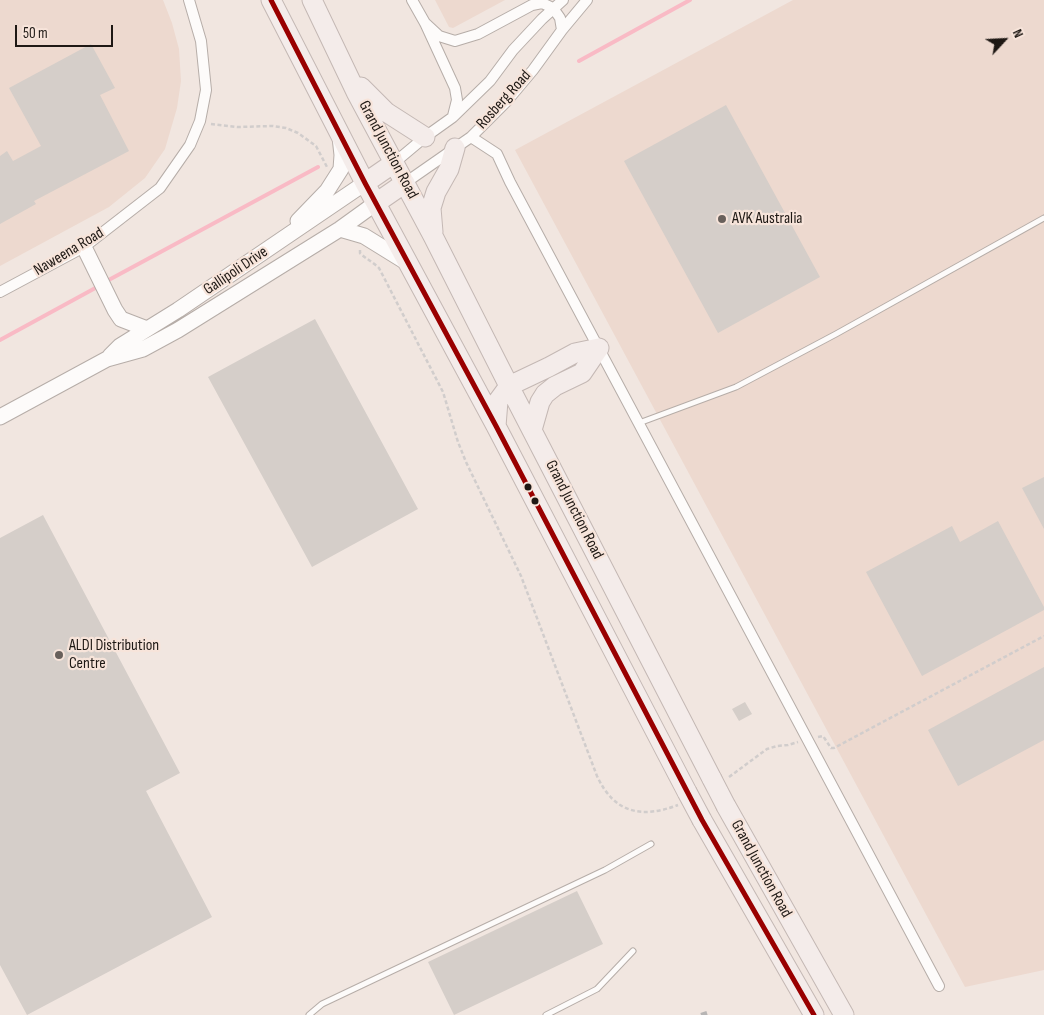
<!DOCTYPE html>
<html>
<head>
<meta charset="utf-8">
<style>
  body { margin:0 }
  #map { position:relative; width:1044px; height:1015px; overflow:hidden; background:#f1e6e0; font-family:"Sofia Sans Condensed",sans-serif }
  canvas { display:block }
  .north { position:absolute; left:979px; top:15px; width:50px; height:50px; -webkit-text-stroke:4px #f7e4da; paint-order:stroke; rotate:65deg; font-size:14px; font-weight:700; line-height:20px; text-align:center; color:#1e1814 }
  .north::after { content:''; display:block; margin:auto; width:18px; height:22px; background:#1e1814; clip-path:polygon(50% 0,100% 100%,50% 72%,0 100%) }
  .scale { position:absolute; left:15px; top:25px; width:98px; height:22px; box-sizing:border-box; border:2px solid #1e1814; border-top:0; padding-left:6px; font-size:15px; line-height:18px; white-space:nowrap; color:#1e1814; -webkit-text-stroke:4px #f7e4da; paint-order:stroke }
</style>
</head>
<body>
<div id="map">
<canvas width="1044" height="1015"></canvas>
<div class="north">N</div>
<div class="scale">50 m</div>
</div>
<script>
const ctx = document.querySelector('canvas').getContext('2d');
ctx.lineJoin = 'round';
function fillPath(path, color) { ctx.fillStyle = color; ctx.fill(path, 'evenodd'); }
function strokePath(path, color, width, dash) { ctx.strokeStyle = color; ctx.lineWidth = width; ctx.lineCap = dash ? 'butt' : 'round'; ctx.setLineDash(dash || []); ctx.stroke(path); }
function label(font, color, halo, rows, align = 'center') {
  ctx.font = font + ' "Sofia Sans Condensed",sans-serif'; ctx.lineWidth = 4.5; ctx.setLineDash([]); ctx.textBaseline = 'middle'; ctx.strokeStyle = halo; ctx.fillStyle = color; for (const [text, x, y, turn = 0] of rows) {
    ctx.save(); ctx.translate(x, y); ctx.rotate((+turn || 0) * Math.PI / 180); ctx.textAlign = isNaN(turn) ? turn : align; if (halo) ctx.strokeText(text, 0, 0); ctx.fillText(text, 0, 0); ctx.restore();
  }
}
fillPath(new Path2D(`
  M0,0H163L172,23L179,49L181,81L177,108L165,149L145,178L109,207L0,266Z
  M435,0H505L453,28L449,27Z
  M793,0H1044V970L965,987L515,150Z`), '#edd9cf');
strokePath(new Path2D(`
  M579,61L690,0
  M105,282L318,167
  M0,340L99,286`), '#f9bac5', 4);
fillPath(new Path2D(`
  M91,44L115,88L100,95L129,151L34,201L36,204L0,224V156L7,151L13,161L41,146L9,88Z
  M726,105L820,277L718,333L624,161Z
  M315,319L418,509L312,567L208,377Z
  M1044,477V529L1022,488Z
  M43,515L180,773L146,791L212,917L27,1015L0,965V538Z
  M998,521L1044,607V610L922,676L866,572L952,526L960,542Z
  M1044,667V740L958,786L928,730Z
  M745,702L752,714L739,721L732,709Z
  M577,891L603,944L454,1015L428,962Z`), '#d5cec9');
const lane = new Path2D(`
  M639,423L736,387L836,334L1044,218
  M309,1015L322,1004L605,870L651,844
  M546,1015L597,989L633,951`);
const street = new Path2D(`
  M412,0L425,23L455,88L457,100L453,116
  M425,23L439,36L455,41L478,34L532,5L542,3L553,8L560,18L562,30
  M471,137L497,154L510,182L939,986
  M394,163L425,137L453,117L490,81L513,50L542,19L563,0
  M405,183L471,137L507,101L533,70L562,30L587,0
  M0,292L84,247L160,188L190,145L200,121L206,90L201,41L189,0`);
const secondary = new Path2D(`
  M298,221L327,191L341,169L342,155L340,137
  M340,229L364,236L406,262
  M84,247L115,310L121,319L147,329
  M110,356L120,346L178,310L365,183
  M0,417L107,359L143,349L178,330L340,229L376,203`);
const highway = new Path2D(`
  M271,0L365,183L496,426L687,792
  M312,0L356,92L433,236L509,386L712,779
  M361,87L386,112L425,137
  M365,183L394,163
  M376,203L405,183
  M433,232L431,208L436,192L449,169L455,148
  M496,426L498,401L509,386L549,367L575,353L599,348
  M532,430L540,402L545,394L555,386L582,373L599,348
  M726,806L844,1015
  M702,820L814,1015`);
strokePath(lane, '#b6ada8', 7);
strokePath(street, '#b6ada8', 12);
strokePath(secondary, '#b6ada8', 17);
strokePath(highway, '#c4b8b4', 21);
strokePath(new Path2D(`
  M211,124L237,127L273,126L286,128L298,133L316,146L327,167
  M360,250V253C366,259 373,262 379,268L443,392L458,442L466,462L521,576L597,776C614,813 641,819 678,805
  M818,737L823,736L831,748H834L1044,636
  M729,777L767,749L777,746L788,745L798,742`), '#d1cdcc', 2.5, [4, 2.5]);
strokePath(lane, '#fdfbfa', 5);
strokePath(street, '#fdfbfa', 10);
strokePath(secondary, '#fdfbfa', 15);
strokePath(highway, '#f4ecea', 19);
strokePath(new Path2D(`
  M701,1015L707,1013`), '#b7b5b4', 4, [10, 5]);
const highwayBridge = new Path2D(`
  M712,779L726,806
  M687,792L702,820`);
strokePath(highwayBridge, '#c4b8b4', 21, []);
strokePath(highwayBridge, '#f4ecea', 19);
strokePath(new Path2D(`
  M271,0L365,183L496,426L702,820L814,1015`), '#900', 5);
for (const [x, y, r, color] of [
  [722,219,5,"#68605b"],
  [528,487,4.5,"#1e1814"],
  [535,501,4.5,"#1e1814"],
  [59,655,5,"#68605b"]
]) { const dot = new Path2D(); dot.arc(x, y, r, 0, 2 * Math.PI); ctx.fillStyle = color; ctx.fill(dot); strokePath(dot, '#f7e4da', 2); }
label('16px', '#1e1814', '#f7e4da', [
  ["Rosberg Road",504,100,-48],
  ["Grand Junction Road",388,150,62],
  ["Naweena Road",69,252,-31],
  ["Gallipoli Drive",236,271,-34],
  ["Grand Junction Road",574,510,63],
  ["Grand Junction Road",761,869,61]
]);
label('16px', '#1e1814', '#f7e4da', [
  ["AVK Australia",732,219],
  ["ALDI Distribution",69,646],
  ["Centre",69,664]
], 'left');
</script>
</body>
</html>
